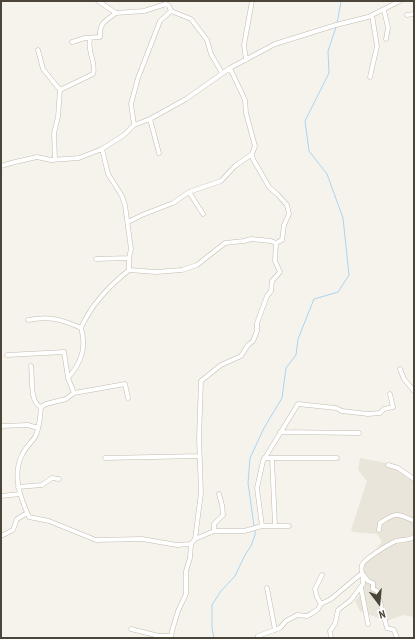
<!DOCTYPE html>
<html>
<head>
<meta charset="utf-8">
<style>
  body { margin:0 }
  #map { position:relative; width:415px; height:639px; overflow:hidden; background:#f6f3ec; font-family:"PT Sans Narrow",sans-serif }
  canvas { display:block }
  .frame { position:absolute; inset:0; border:2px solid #4b4439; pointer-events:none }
  .north { position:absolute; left:359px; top:583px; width:40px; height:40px; -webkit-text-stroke:3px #fff; paint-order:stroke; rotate:164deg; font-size:11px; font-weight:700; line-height:16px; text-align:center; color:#4b4439 }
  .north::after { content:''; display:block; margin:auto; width:14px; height:18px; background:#4b4439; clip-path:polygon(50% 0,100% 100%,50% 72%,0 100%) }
</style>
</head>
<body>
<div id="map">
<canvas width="415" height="639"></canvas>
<div class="frame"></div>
<div class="north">N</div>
</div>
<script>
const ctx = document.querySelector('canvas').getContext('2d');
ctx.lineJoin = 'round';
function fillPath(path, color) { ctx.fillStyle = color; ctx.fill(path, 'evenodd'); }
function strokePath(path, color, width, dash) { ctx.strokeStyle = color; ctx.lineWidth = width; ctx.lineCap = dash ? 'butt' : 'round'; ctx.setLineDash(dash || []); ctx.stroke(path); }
fillPath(new Path2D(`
  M360,458L386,463L411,474L414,477V617L403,615L386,621L360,611L355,601L363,591L362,566L376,555L378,547L382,542L377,534L353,532L351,530L367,481L358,470Z`), '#eae5da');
strokePath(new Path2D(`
  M337,24L341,1
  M254,526L248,483L250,458L264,428L282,398L286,368L296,355L298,339L314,299L338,292L349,275L343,218L327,174L309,151L305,121L329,73L328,51L336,27
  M214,638L212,628V605L221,591L235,576L245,555L251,546L255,535V530`), '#a9d4f2', 1);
const minor = new Path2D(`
  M98,1L116,13L144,11L166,4L169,6L171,11L160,21L138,78L131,104L134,125
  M384,10L388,28L386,39
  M171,11L191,19L207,40L211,54L222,73
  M407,15L414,14
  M72,42L85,38L100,37C99,23 105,21 116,13
  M38,50L43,69L60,90L58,117L54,133L55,160
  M246,60L244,45L252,1
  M370,77L377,46L372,15
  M60,90L93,74C97,64 87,52 90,39
  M150,119L159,153
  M102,149L124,135L134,125L150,119L186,99L230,68L275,44L336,25L368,17L400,1
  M1,166L15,162L37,157L51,160L79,158L102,149L108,174L122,196L125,205L131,249L129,258V270C109,286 91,305 81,328C87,348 81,363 68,378L74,393L66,399L46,404L41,407C40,417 40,428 35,437C31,443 25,448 22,455C12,475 20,497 29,517L49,521L96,540L142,539L177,545L191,544L190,558L186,571V594L178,611L172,631L171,638
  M189,192L203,214
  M128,222L142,215L173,203L189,192L221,181L235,166L252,154
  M96,259L129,258
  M129,270L156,272L182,270L197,265L225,243L244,241L251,239L271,241L276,243
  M28,320C49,316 61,319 81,328
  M7,355L64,352L68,378
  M31,366C33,378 29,402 41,407
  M400,369L404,379L414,391
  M74,393L125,384L128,398
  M1,426L28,425L38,428
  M280,432L359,433
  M105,458L200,456
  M264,458H337
  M272,458L275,526
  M388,465L398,468L414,479
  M18,487L42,485L52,478L59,479
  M1,496L20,494
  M262,526L257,488L263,461L298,404L336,408L342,411L368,414L380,413L384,409L393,407L390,394
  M379,530L380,523C393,514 396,512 412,520
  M214,531V524L223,515L222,505L219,494
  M1,536L13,530L17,519L27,513
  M195,539L214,531H244L262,526H289
  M191,544L195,539L201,493L199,438L201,381L221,365L241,356L248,345L253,341L257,331V323L267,296L271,291L272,281L280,272L275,261L276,243L282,240L284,225L289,214L287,205L278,195L269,187L253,159L252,154L255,146L246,113L245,100L230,68
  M267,588L275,630
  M361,588L368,624
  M321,604L317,597L315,589L322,575
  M131,629L159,636H171
  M258,636L280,628L286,621L297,615L307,616L311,614L318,609L321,604L331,599L362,573L368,581L373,583V589L377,591L387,628L394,630L397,638
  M331,638L330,631L335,624L338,610L351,600L363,584C364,578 360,571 362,565C364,559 389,544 396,541C402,539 408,541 414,537`);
strokePath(minor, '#c2bbae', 5);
strokePath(minor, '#fff', 4);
</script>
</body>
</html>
